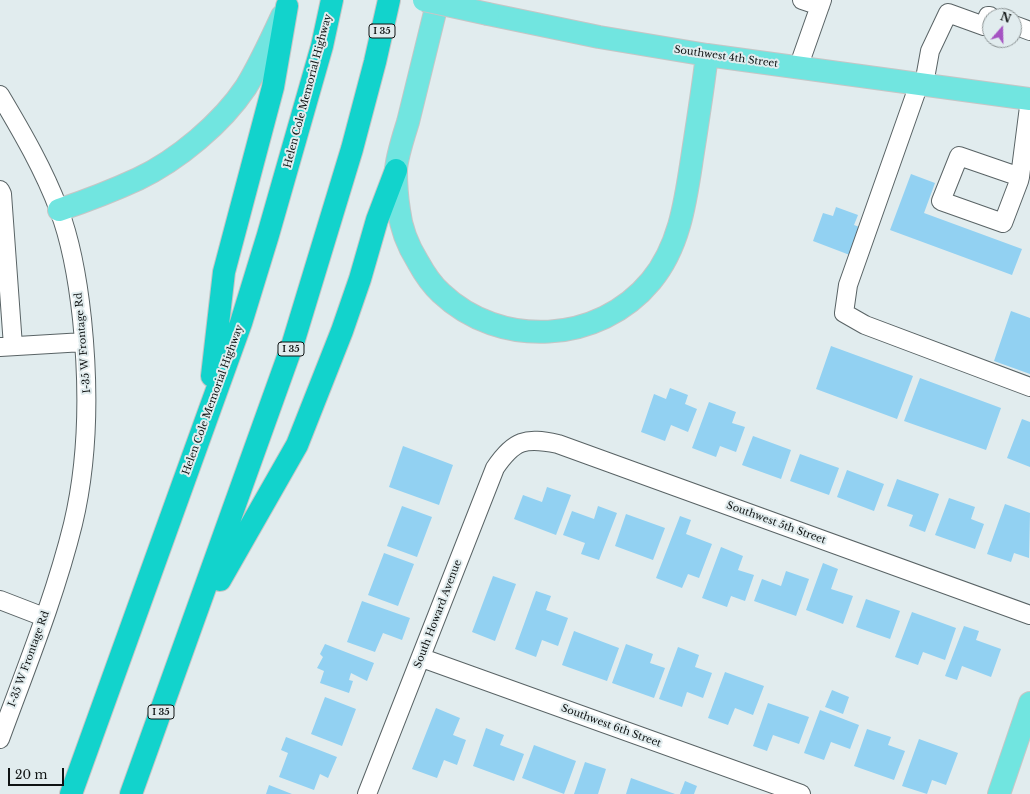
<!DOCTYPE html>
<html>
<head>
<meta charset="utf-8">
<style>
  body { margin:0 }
  #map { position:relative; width:1030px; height:794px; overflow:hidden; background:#e1ecee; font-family:"Libre Baskerville",serif }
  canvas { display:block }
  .north { position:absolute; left:982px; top:8px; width:40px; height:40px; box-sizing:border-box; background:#e1ecee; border:1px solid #8d9596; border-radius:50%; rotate:20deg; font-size:11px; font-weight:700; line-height:16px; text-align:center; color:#0f1313 }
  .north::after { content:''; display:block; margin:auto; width:14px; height:18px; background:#a553c2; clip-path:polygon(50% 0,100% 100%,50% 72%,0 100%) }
  .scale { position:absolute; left:8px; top:768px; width:56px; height:18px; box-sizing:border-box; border:2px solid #0f1313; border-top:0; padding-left:5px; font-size:12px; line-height:14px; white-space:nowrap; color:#0f1313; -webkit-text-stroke:3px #e1ecee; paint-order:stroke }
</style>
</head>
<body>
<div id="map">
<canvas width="1030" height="794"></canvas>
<div class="north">N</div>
<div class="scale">20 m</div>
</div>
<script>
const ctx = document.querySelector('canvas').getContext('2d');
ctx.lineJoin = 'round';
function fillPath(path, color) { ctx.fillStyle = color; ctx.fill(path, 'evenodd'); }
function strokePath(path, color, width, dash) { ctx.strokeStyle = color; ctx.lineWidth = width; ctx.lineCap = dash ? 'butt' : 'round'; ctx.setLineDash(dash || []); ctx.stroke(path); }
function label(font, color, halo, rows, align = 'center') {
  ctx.font = font + ' "Libre Baskerville",serif'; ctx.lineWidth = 4; ctx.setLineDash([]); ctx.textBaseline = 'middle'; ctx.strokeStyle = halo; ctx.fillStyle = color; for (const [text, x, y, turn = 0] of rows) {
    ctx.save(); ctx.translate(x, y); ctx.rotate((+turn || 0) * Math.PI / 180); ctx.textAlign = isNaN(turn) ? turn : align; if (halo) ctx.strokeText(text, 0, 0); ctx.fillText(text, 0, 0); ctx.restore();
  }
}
fillPath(new Path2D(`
  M911,174L935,183L924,213L1022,249L1012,275L890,230Z
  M836,207L858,215L854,225L865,229L855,257L813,241L823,213L833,216Z
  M1011,311L1030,318V374L994,361Z
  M831,346L913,376L897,419L816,389Z
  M920,378L1001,408L986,450L904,421Z
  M670,388L688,395L685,404L697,409L688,432L671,425L665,441L641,432L654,394L666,399Z
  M709,402L736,412L732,423L745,427L736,452L720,446L716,457L692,448Z
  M1022,419L1030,422V467L1007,458Z
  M753,436L791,450L781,479L742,465Z
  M403,446L453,465L439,505L389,487Z
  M800,454L839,468L829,495L790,481Z
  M847,470L884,484L874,511L837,497Z
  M897,479L939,494L925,532L909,526L913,515L887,506Z
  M547,487L571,495L556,535L514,519L523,495L542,502Z
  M949,498L975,507L971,519L984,524L975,549L935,535Z
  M1005,504L1030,513L1029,558L1014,553L1011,562L987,554Z
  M402,506L432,517L417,557L387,546Z
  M598,506L617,513L599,560L581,554L585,543L563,535L572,511L594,519Z
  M626,514L665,528L653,560L615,546Z
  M680,516L691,520L686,534L712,544L699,578L688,574L682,588L656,578Z
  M721,547L743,556L738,570L754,575L745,601L731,596L727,607L702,598Z
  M384,553L414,564L398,606L368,595Z
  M823,563L838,569L831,589L853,596L843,624L806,610Z
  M786,571L809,579L796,616L754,601L762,579L781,586Z
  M493,576L516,584L495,641L472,632Z
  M536,591L551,596L546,610L568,618L558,646L542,640L536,657L515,649Z
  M866,599L900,611L890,639L856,627Z
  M362,601L410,618L402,640L383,633L375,652L347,642Z
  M912,612L956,628L945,660L923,652L918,665L895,657Z
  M964,626L979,631L976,640L1001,649L991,677L962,666L957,680L945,676Z
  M574,631L619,648L607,681L562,665Z
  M325,644L374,663L367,681L351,673L349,680L353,681L349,693L320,683L324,671L317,668L323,657L320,654Z
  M626,644L653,654L650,663L665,668L654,698L612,683Z
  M678,647L699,655L695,667L712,673L703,698L687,692L682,707L659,699Z
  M725,672L764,686L753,715L735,708L728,725L708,718Z
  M832,690L849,697L843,714L825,707Z
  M325,697L356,709L342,746L311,734Z
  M768,703L809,717L799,744L773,735L767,751L753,746Z
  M436,708L460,718L453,735L466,740L457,765L444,760L437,778L412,769Z
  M820,710L859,725L850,749L831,742L824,760L804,753Z
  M486,728L504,735L500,745L524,754L514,781L473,766Z
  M867,729L891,737L888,745L905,751L894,780L854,766Z
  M286,737L337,757L328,778L320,774L314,790L279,777L288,753L281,750Z
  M919,739L958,753L946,785L932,780L927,794L902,786Z
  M534,745L576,761L564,794L522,778Z
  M585,762L606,769L598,794H574Z
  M631,778L675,794H626Z
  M685,781L697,786L694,794H680Z
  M269,785L292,794H266Z`), '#92d1f2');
const minor = new Path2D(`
  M802,0L820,6
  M1014,25L1030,31
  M798,68L822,0
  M919,84L848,285L844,313L865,325L1030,387
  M924,84L930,51L948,13L984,26L988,16H990
  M0,95C22,132 44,170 59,210C72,244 78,282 82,319C89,387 89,457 73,524C55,597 26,668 0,739
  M1020,177L959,156L941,201L1003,223L1019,181L1020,177L1030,99V97
  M0,190L2,194L13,346
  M0,347L84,342
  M0,600L44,617
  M422,658L801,794
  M367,794L495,468C514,440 525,437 558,444L1030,615`);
const major = new Path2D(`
  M438,0C428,41 418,81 408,122C404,135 396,159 396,171C396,184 397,198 399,210C401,229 408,246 418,262C424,273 431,284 441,293C500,349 599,344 651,281C681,245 686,197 693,152C698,120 703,88 707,55
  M488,14L599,37L707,55L1030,99
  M59,210C86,201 112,191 138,179C178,160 222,123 246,87C260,64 271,40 282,16
  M999,794L1030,703`);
const highway = new Path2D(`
  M212,376L224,272L273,87L287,6
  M220,580L297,445L342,331L360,279L377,220L396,170
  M71,794L241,323L268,235L322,46L332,0
  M131,794L293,343L352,149L375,62L389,0`);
strokePath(minor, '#596365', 20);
strokePath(major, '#c5c6c6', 24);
strokePath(highway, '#c5c6c6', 24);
strokePath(minor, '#fff', 18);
strokePath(major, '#71e5e0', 22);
strokePath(highway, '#12d3cc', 22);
const majorBridge = new Path2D(`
  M424,0L488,14`);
strokePath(majorBridge, '#c5c6c6', 24, []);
strokePath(majorBridge, '#71e5e0', 22);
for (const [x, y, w] of [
  [382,31,26],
  [291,349,26],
  [161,712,26]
]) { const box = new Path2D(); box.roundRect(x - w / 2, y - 7, w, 14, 3); ctx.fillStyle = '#e1ecee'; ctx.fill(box); strokePath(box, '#0f1313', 1); }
label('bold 9px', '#0f1313', null, [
  ["I 35",382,31],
  ["I 35",291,349],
  ["I 35",161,712]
]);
label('10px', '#0f1313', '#e1ecee', [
  ["Southwest 4th Street",726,57,8],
  ["Helen Cole Memorial Highway",308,91,-75],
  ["I-35 W Frontage Rd",83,343,-95],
  ["Helen Cole Memorial Highway",213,400,-70],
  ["Southwest 5th Street",776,523,20],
  ["South Howard Avenue",438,614,-69],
  ["I-35 W Frontage Rd",29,659,-70],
  ["Southwest 6th Street",611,726,20]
]);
</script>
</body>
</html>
